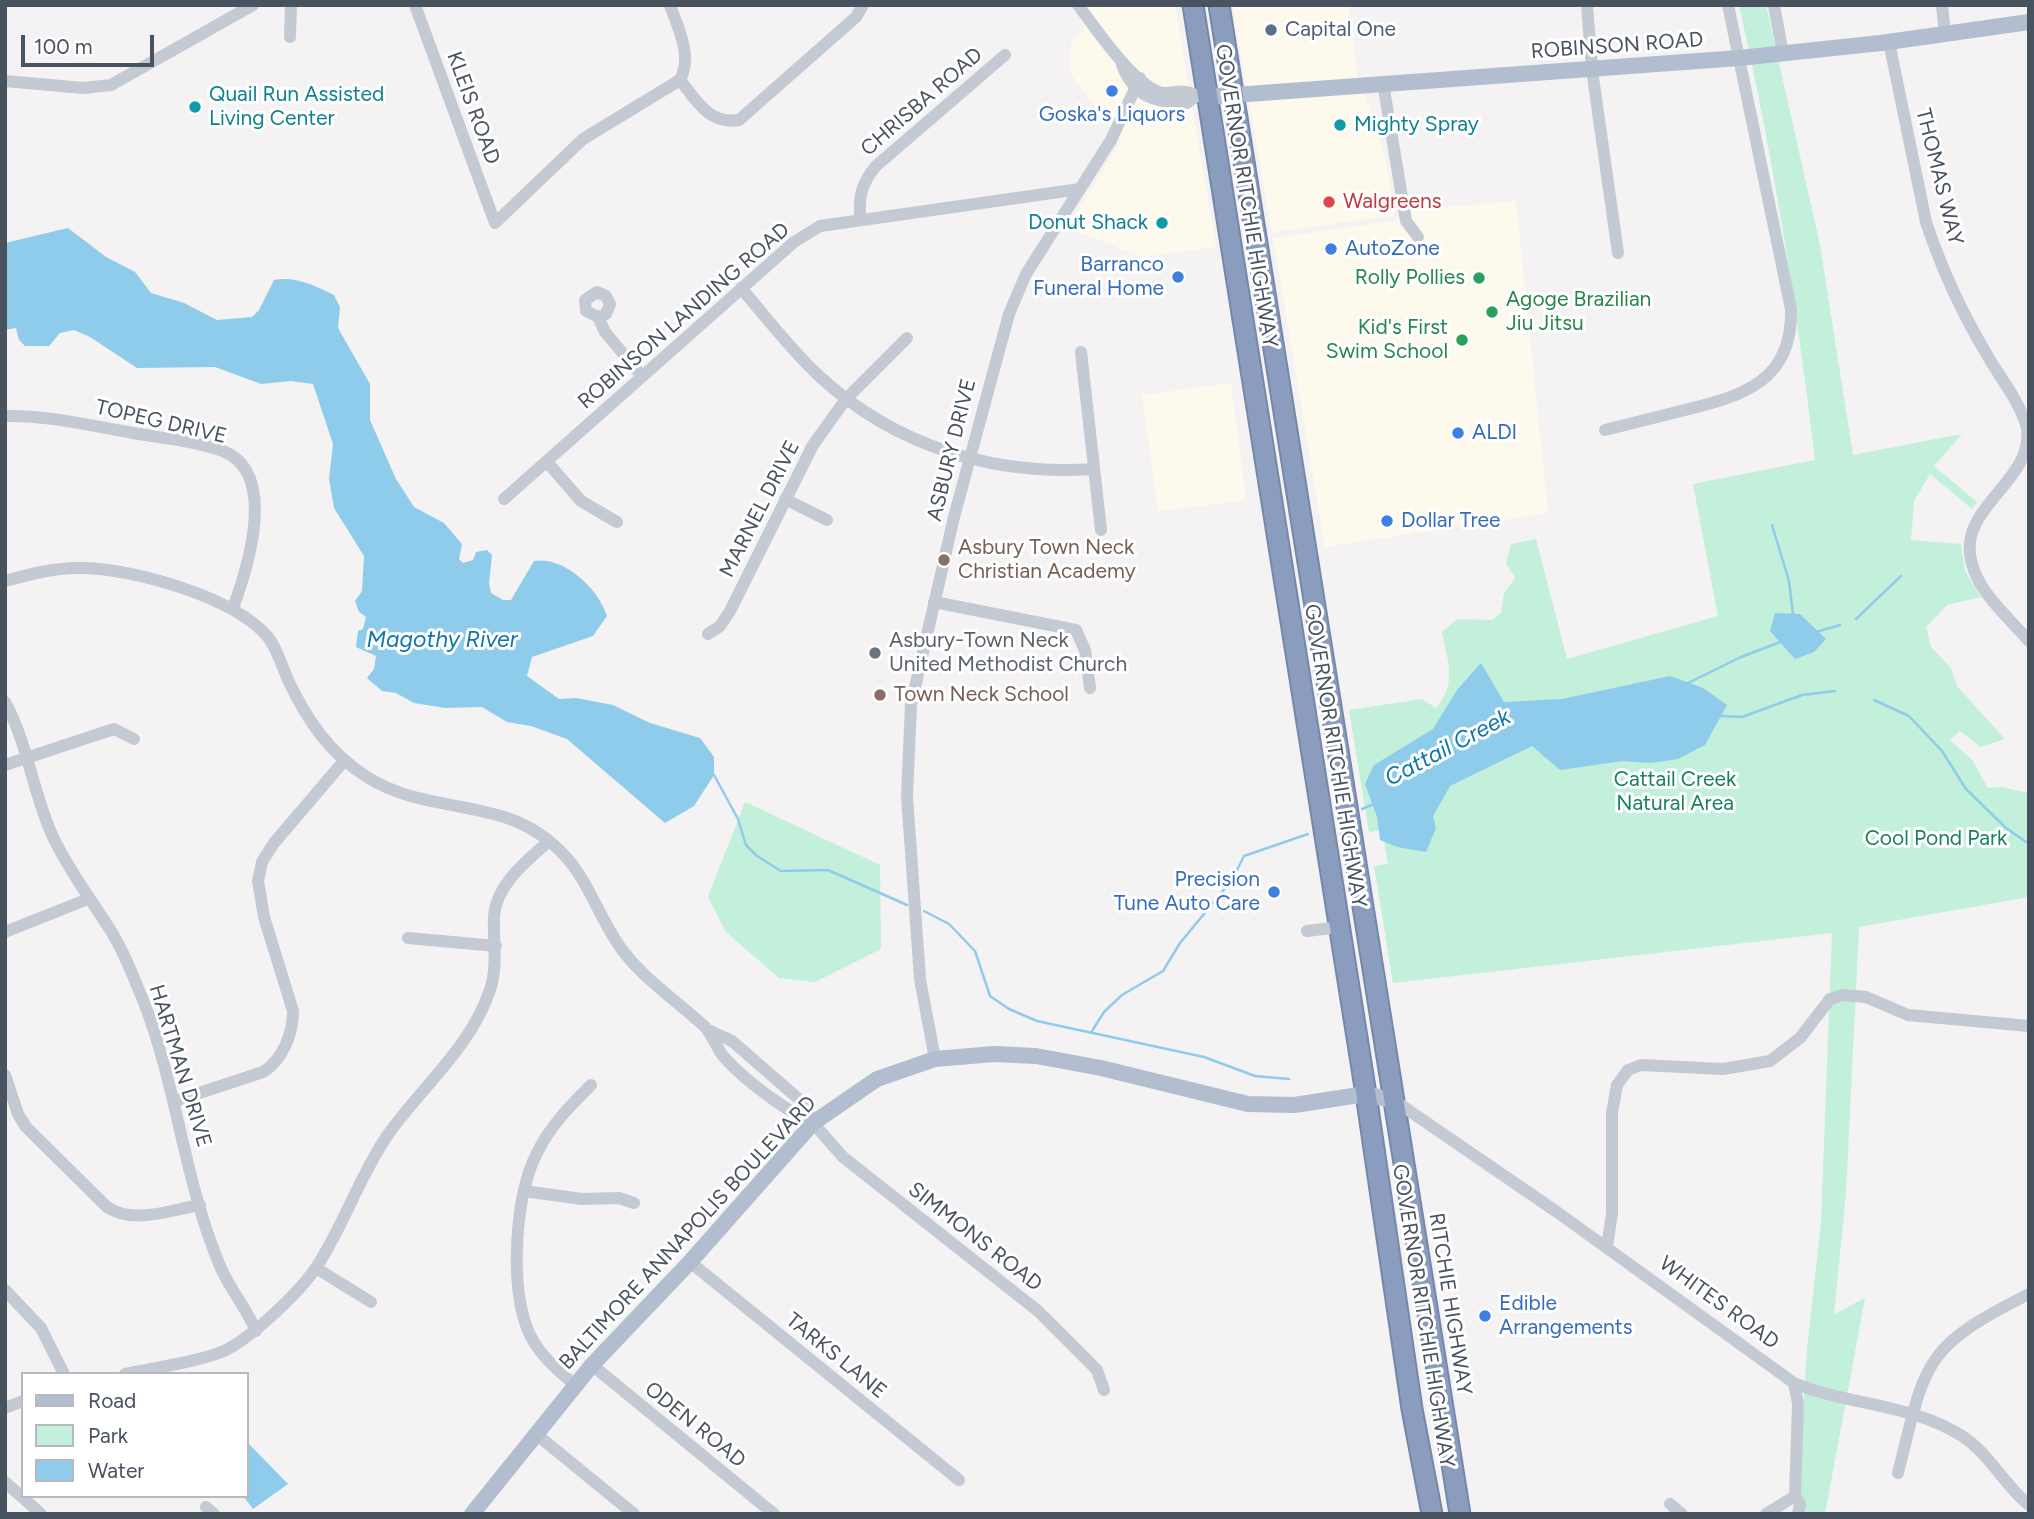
<!DOCTYPE html>
<html>
<head>
<meta charset="utf-8">
<style>
  body { margin:0 }
  #map { position:relative; width:2034px; height:1519px; overflow:hidden; background:#f4f2f2; font-family:Figtree,sans-serif }
  canvas { display:block }
  .frame { position:absolute; inset:0; border:7px solid #49525f; pointer-events:none }
  .legend { position:absolute; left:21px; top:1372px; width:228px; height:126px; box-sizing:border-box; background:#fff; border:2px solid #b6babf; margin:0; padding:9px 12px; list-style:none; font-size:21px; color:#49525f }
  .legend li { display:flex; align-items:center; gap:14px; height:35px }
  .legend b { width:35px; border:2px solid #b6babf }
  .scale { position:absolute; left:21px; top:35px; width:133px; height:32px; box-sizing:border-box; border:4px solid #49525f; border-top:0; padding-left:9px; font-size:21px; line-height:24px; white-space:nowrap; color:#49525f; -webkit-text-stroke:5px #fff; paint-order:stroke }
</style>
</head>
<body>
<div id="map">
<canvas width="2034" height="1519"></canvas>
<div class="frame"></div>
<ul class="legend">
<li><b style="height:9px;background:#b2bdd0"></b>Road</li>
<li><b style="height:19px;background:#c2f0da"></b>Park</li>
<li><b style="height:19px;background:#8fccec"></b>Water</li>
</ul>
<div class="scale">100 m</div>
</div>
<script>
const ctx = document.querySelector('canvas').getContext('2d');
ctx.lineJoin = 'round';
function fillPath(path, color) { ctx.fillStyle = color; ctx.fill(path, 'evenodd'); }
function strokePath(path, color, width, dash) { ctx.strokeStyle = color; ctx.lineWidth = width; ctx.lineCap = dash ? 'butt' : 'round'; ctx.setLineDash(dash || []); ctx.stroke(path); }
function label(font, color, halo, rows, align = 'center') {
  ctx.font = font + ' Figtree,sans-serif'; ctx.lineWidth = 6; ctx.setLineDash([]); ctx.textBaseline = 'middle'; ctx.strokeStyle = halo; ctx.fillStyle = color; for (const [text, x, y, turn = 0] of rows) {
    ctx.save(); ctx.translate(x, y); ctx.rotate((+turn || 0) * Math.PI / 180); ctx.textAlign = isNaN(turn) ? turn : align; if (halo) ctx.strokeText(text, 0, 0); ctx.fillText(text, 0, 0); ctx.restore();
  }
}
fillPath(new Path2D(`
  M1072,5H1175L1216,247L1143,257L1067,228L1121,141L1070,73L1071,43L1085,27Z
  M1232,5H1348L1357,71L1385,156L1395,215L1272,232Z
  M1516,201L1548,513L1325,547L1273,238L1392,221L1416,210Z
  M1231,383L1246,500L1158,511L1142,395Z`), '#fdfaed');
fillPath(new Path2D(`
  M1739,5H1766L1820,245L1853,455L1962,434L1934,466L1977,502L1972,509L1930,474L1914,501L1911,540L1961,544L1965,571L1981,597L1947,605L1926,627L1931,647L1951,668L1957,686L2005,739L1981,747L1960,731L1950,740L1973,761L1988,788L2001,787L2029,793V897L1859,927L1846,1193L1834,1314L1865,1298L1825,1514H1796L1807,1350L1821,1222L1832,933L1393,983L1374,866L1388,864L1382,830L1369,832L1349,710L1422,699L1436,708C1457,686 1448,661 1442,632L1457,619L1492,620L1501,613L1504,593L1515,578L1506,563L1511,544L1536,539L1567,659L1718,616L1693,484L1815,460C1797,307 1773,155 1739,5Z
  M745,802L880,865L881,949L815,982L779,978L726,932L708,897Z`), '#c2f0da');
fillPath(new Path2D(`
  M68,228L106,257L135,272L151,293L184,303L217,320L252,317L259,310L274,280C296,276 315,286 334,295L340,307L338,328L370,384V420L396,479L414,507L444,523L462,544L459,559L463,563L473,560L476,552L487,550L492,555L489,584L491,593L503,600H511L534,561C564,556 598,588 607,616L593,636L532,657L527,676L559,699L576,698L613,705L650,723L700,738L714,757V775L694,806L665,823L567,739L531,726L507,722L482,707L445,708L414,703L396,693L382,691L367,678L374,669L376,656L356,647L358,631L363,629L366,617L359,612L355,601L362,591L364,556L334,508L329,479L333,444L313,384L291,381L261,384L215,367L137,368L90,337L74,330L60,333L49,346H25L19,340L16,328L5,330V243Z
  M1775,613L1800,614L1826,639L1814,652L1795,659L1770,631Z
  M1481,663L1504,702L1562,699L1670,676L1703,688L1727,705L1705,745L1678,759L1651,763L1623,761L1560,770L1532,746L1450,786L1433,816L1436,828L1426,852L1397,847L1380,840L1377,817L1365,784L1374,765L1433,729L1457,690Z
  M247,1442L288,1484L253,1509L243,1496H247Z`), '#8fccec');
strokePath(new Path2D(`
  M1772,525L1789,581L1793,614
  M1856,619L1901,576
  M1816,632L1840,625
  M1686,684L1741,657L1783,641
  M1874,700L1909,716L1942,751L1966,789L2006,828L2029,844
  M1720,716L1742,717L1802,695L1835,691
  M714,775L738,819L746,845L757,856L781,871L828,870L907,905
  M1362,809L1374,804
  M924,911L949,924L975,951L990,996L1009,1009L1037,1021L1204,1057L1255,1076L1289,1079
  M1092,1031L1104,1012L1122,995L1163,971L1180,943L1232,880L1244,856L1308,834`), '#8fccec', 2.5);
const highway = new Path2D(`
  M1193,5L1366,1094L1412,1409L1432,1514
  M1219,5L1460,1514`);
strokePath(highway, '#7588ab', 23);
strokePath(new Path2D(`
  M415,5L495,223L583,139L680,80C693,55 678,29 670,5
  M1078,5C1096,29 1131,81 1159,92C1168,95 1178,90 1187,92C1194,94 1198,97 1207,97
  M1587,5L1592,70L1618,253
  M1774,5L1783,54
  M1942,5L1945,34
  M290,37L291,5
  M1889,42L1926,222C1941,267 1962,313 1986,353C1999,377 2020,401 2027,428C2034,483 1955,507 1972,564C1980,594 2009,618 2029,641
  M1122,65C1134,97 1155,103 1187,103L1195,97
  M680,80C696,100 709,125 739,120L856,17L863,5
  M5,81L83,88L111,85L253,5
  M1383,83L1406,221L1418,237
  M860,219C859,196 861,184 876,166L1005,55
  M741,288C766,317 790,349 819,376C894,445 991,476 1093,469
  M598,317L606,314L610,304L606,296L597,292L585,300L586,311L598,317L605,332L641,375
  M1081,352L1101,530
  M5,416C48,415 91,426 133,433C162,438 196,441 223,451C279,473 247,570 233,608
  M1605,430C1632,423 1658,417 1685,410C1743,396 1793,381 1791,309L1728,5
  M547,462L581,501L617,522
  M504,499L794,242L820,226L1080,189
  M785,499L827,520
  M5,581C31,574 57,567 83,568C135,569 234,597 268,637C277,648 282,667 288,680C307,720 329,753 367,777C434,819 506,792 565,856C590,883 600,921 623,951C646,981 677,1001 704,1026C713,1035 716,1048 724,1057C744,1080 786,1111 813,1123
  M934,602L1076,630L1085,650L1090,688
  M708,634L720,626L730,611L813,445L846,399L907,338
  M5,702C28,744 33,794 53,837C68,869 90,898 109,928C123,949 133,976 143,1000C177,1086 184,1181 220,1266C229,1288 246,1307 256,1331
  M5,765L114,729L134,739
  M1307,931L1339,927
  M5,932L88,899
  M408,938L496,946
  M708,1030L732,1041L801,1101L813,1123L843,1157L1038,1311L1097,1370L1104,1390
  M935,1059L920,979L907,796L911,705L954,517L1009,314L1026,274L1111,140L1140,78
  M5,1075L18,1114L26,1127L107,1207C134,1225 170,1210 200,1205
  M175,1101L263,1072C283,1060 293,1033 293,1011L264,917L258,881L262,862L274,843L344,761
  M1395,1101L1557,1212L1794,1383C1847,1405 1913,1404 1962,1436C1989,1453 2004,1485 2029,1505
  M524,1191L582,1199L619,1198L634,1203
  M1607,1247L1612,1213V1113L1617,1085L1628,1070L1641,1065L1723,1069L1770,1061L1800,1038L1830,999L1843,995L1866,997L1908,1015L2029,1026
  M690,1262L959,1480
  M316,1268L371,1302
  M5,1290L41,1328L64,1374
  M592,1365L774,1514
  M125,1374C152,1368 205,1361 228,1349C254,1335 301,1291 317,1266C344,1225 359,1177 387,1136C421,1087 470,1049 490,990C498,966 493,940 494,916C496,884 528,860 549,841
  M1794,1383L1798,1404L1795,1496L1800,1504L1798,1514
  M575,1385C556,1369 536,1352 527,1328C510,1282 515,1196 537,1153C550,1126 570,1106 591,1085
  M5,1408L23,1401
  M536,1434L634,1514
  M1898,1473C1926,1362 1921,1348 2029,1294
  M5,1482L41,1514
  M1670,1504L1682,1514
  M206,1507L214,1514
  M1766,1514L1795,1496`), '#c3cad3', 12);
strokePath(new Path2D(`
  M1207,97L1739,58L1881,43L2029,22
  M472,1514L592,1365L690,1262L813,1123L877,1079L935,1059L994,1054L1036,1056L1101,1068L1248,1104L1294,1105L1366,1094L1395,1101`), '#b2bdd0', 16);
strokePath(highway, '#8a9dbf', 19);
for (const [x, y, r, color] of [
  [1271,30,7,"#5c6f8a"],
  [1112,91,7,"#3f7fe0"],
  [195,107,7,"#0f9aa8"],
  [1340,125,7,"#0f9aa8"],
  [1329,202,7,"#e0444e"],
  [1162,223,7,"#0f9aa8"],
  [1331,249,7,"#3f7fe0"],
  [1178,277,7,"#3f7fe0"],
  [1479,278,7,"#2e9e5b"],
  [1492,312,7,"#2e9e5b"],
  [1462,340,7,"#2e9e5b"],
  [1458,433,7,"#3f7fe0"],
  [1387,521,7,"#3f7fe0"],
  [944,560,7,"#8d6e63"],
  [875,653,7,"#6b7280"],
  [880,695,7,"#8d6e63"],
  [1274,892,7,"#3f7fe0"],
  [1485,1316,7,"#3f7fe0"]
]) { const dot = new Path2D(); dot.arc(x, y, r, 0, 2 * Math.PI); ctx.fillStyle = color; ctx.fill(dot); strokePath(dot, '#fff', 2.5); }
label('21px', '#4e5e75', '#fff', [
  ["Capital One",1285,30]
], 'left');
label('21px', '#49525f', '#fff', [
  ["ROBINSON ROAD",1617,46,-4],
  ["CHRISBA ROAD",922,102,-41],
  ["KLEIS ROAD",473,108,70],
  ["THOMAS WAY",1939,177,76],
  ["GOVERNOR RITCHIE HIGHWAY",1246,196,81],
  ["ROBINSON LANDING ROAD",684,316,-41],
  ["TOPEG DRIVE",161,422,13],
  ["ASBURY DRIVE",952,450,-76],
  ["MARNEL DRIVE",760,509,-63],
  ["GOVERNOR RITCHIE HIGHWAY",1335,756,81],
  ["HARTMAN DRIVE",180,1066,73],
  ["BALTIMORE ANNAPOLIS BOULEVARD",688,1233,-47],
  ["SIMMONS ROAD",975,1237,38],
  ["WHITES ROAD",1719,1303,36],
  ["RITCHIE HIGHWAY",1450,1304,81],
  ["GOVERNOR RITCHIE HIGHWAY",1423,1316,81],
  ["TARKS LANE",836,1356,39],
  ["ODEN ROAD",695,1425,39]
]);
label('21px', '#0d838f', '#fff', [
  ["Quail Run Assisted",209,95],
  ["Living Center",209,119],
  ["Mighty Spray",1354,125],
  ["Donut Shack",1148,223,"right"]
], 'left');
label('21px', '#366cbe', '#fff', [
  ["Goska's Liquors",1112,115,"center"],
  ["AutoZone",1345,249],
  ["Barranco",1164,265,"right"],
  ["Funeral Home",1164,289,"right"],
  ["ALDI",1472,433],
  ["Dollar Tree",1401,521],
  ["Precision",1260,880,"right"],
  ["Tune Auto Care",1260,904,"right"],
  ["Edible",1499,1304],
  ["Arrangements",1499,1328]
], 'left');
label('21px', '#be3a42', '#fff', [
  ["Walgreens",1343,202]
], 'left');
label('21px', '#27864d', '#fff', [
  ["Rolly Pollies",1465,278],
  ["Agoge Brazilian",1506,300,"left"],
  ["Jiu Jitsu",1506,324,"left"],
  ["Kid's First",1448,328],
  ["Swim School",1448,352]
], 'right');
label('21px', '#785e54', '#fff', [
  ["Asbury Town Neck",958,548],
  ["Christian Academy",958,572],
  ["Town Neck School",894,695]
], 'left');
label('21px', '#5b616d', '#fff', [
  ["Asbury-Town Neck",889,641],
  ["United Methodist Church",889,665]
], 'left');
label('21px', '#18825c', '#fff', [
  ["Cattail Creek",1675,780],
  ["Natural Area",1675,804],
  ["Cool Pond Park",1936,839]
]);
label('italic 23px', '#0d77ae', '#fff', [
  ["Magothy River",442,640],
  ["Cattail Creek",1448,748,-28]
]);
</script>
</body>
</html>
